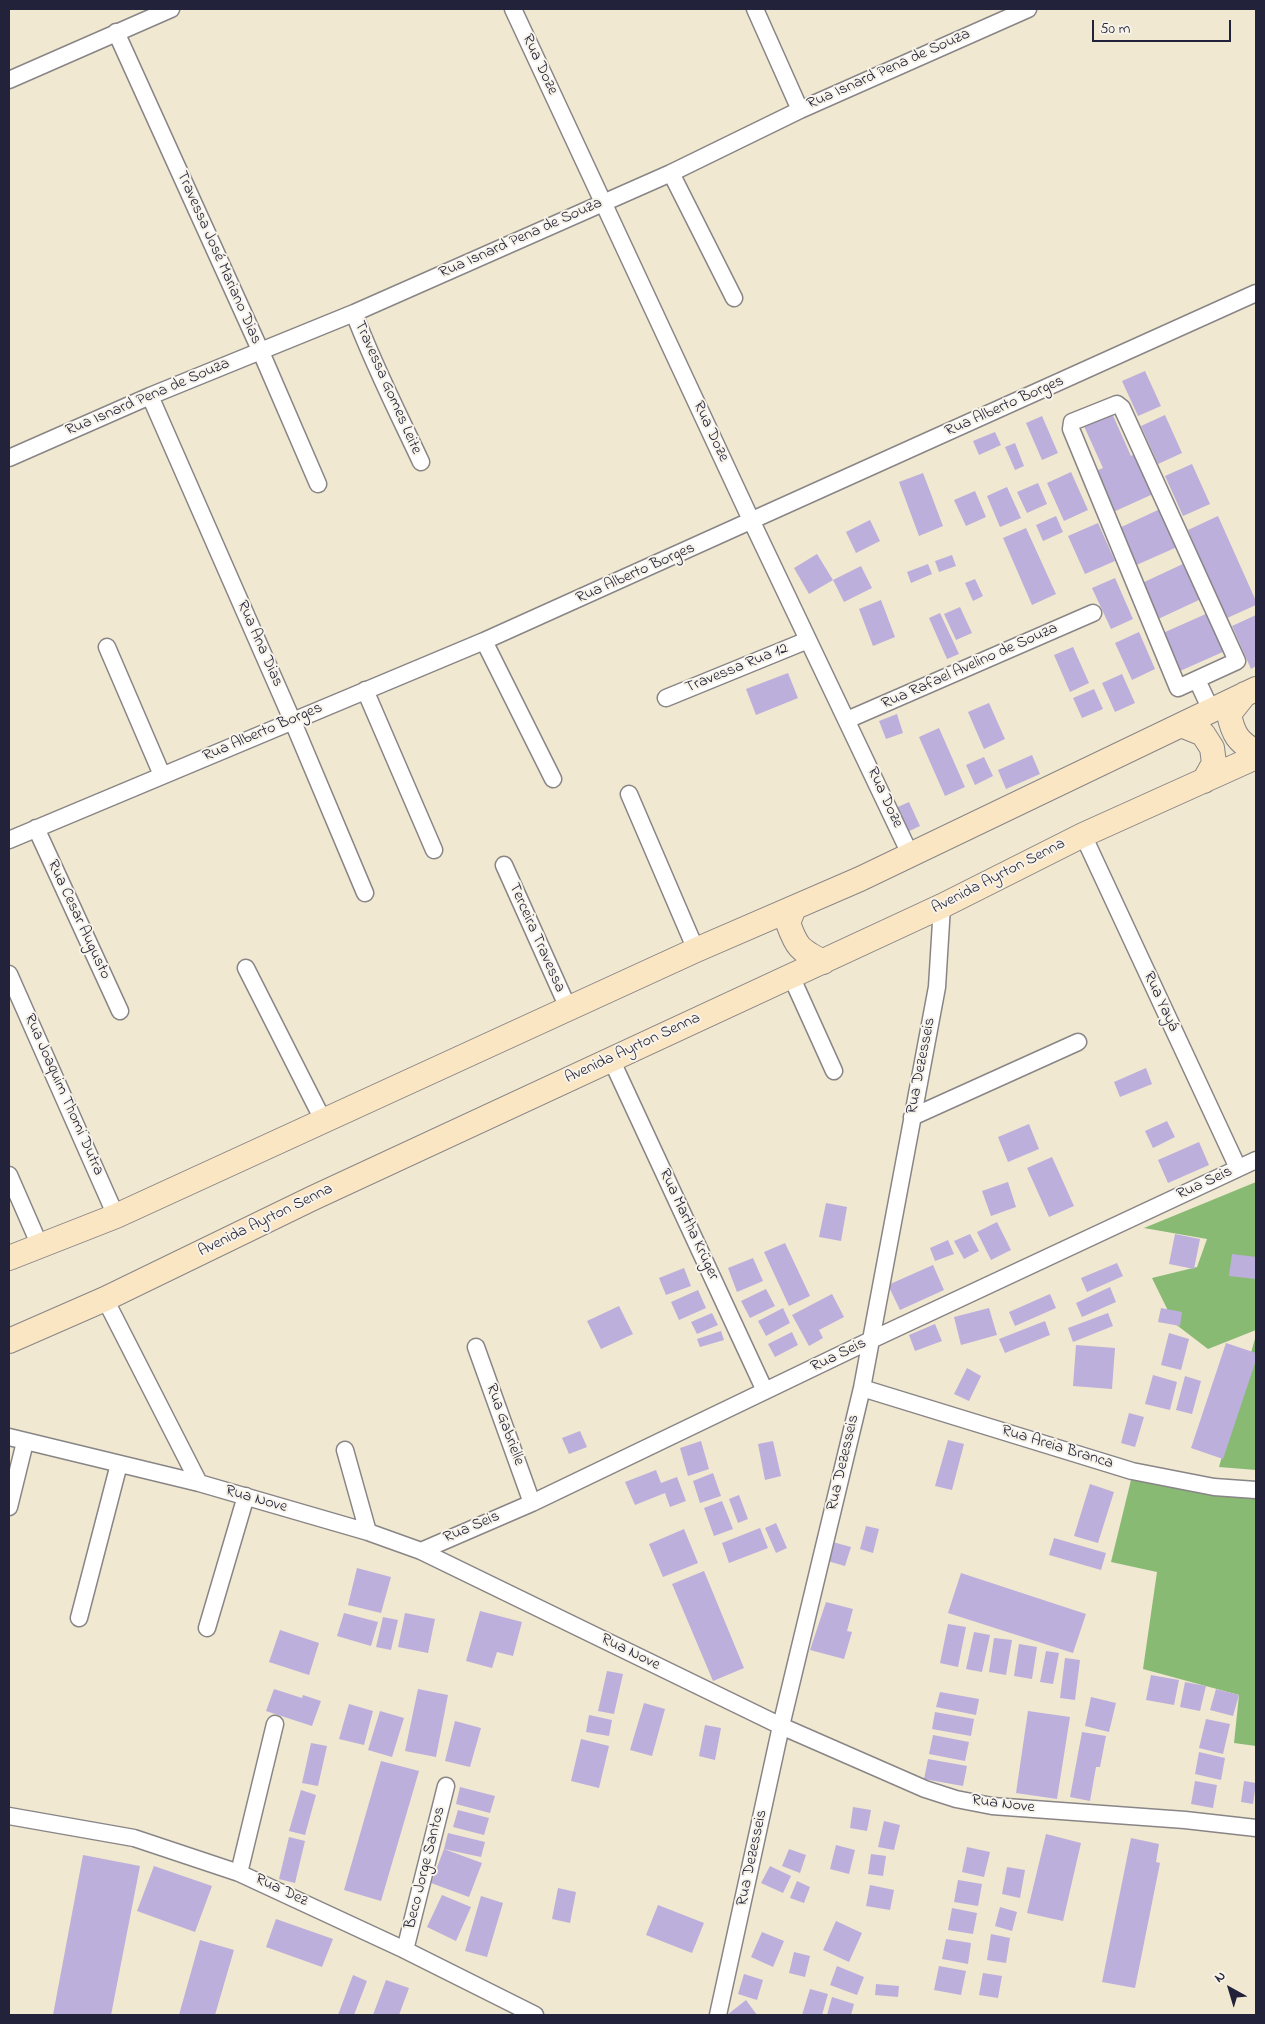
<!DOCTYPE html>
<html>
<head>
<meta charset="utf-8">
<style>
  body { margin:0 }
  #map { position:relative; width:1265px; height:2024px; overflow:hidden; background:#f0e8d0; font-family:"Indie Flower",sans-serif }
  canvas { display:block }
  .frame { position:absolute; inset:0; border:10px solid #22223b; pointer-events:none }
  .north { position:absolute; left:1205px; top:1964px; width:50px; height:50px; -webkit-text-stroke:4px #f7f3e8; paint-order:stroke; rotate:321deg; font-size:14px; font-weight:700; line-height:20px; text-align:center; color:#22223b }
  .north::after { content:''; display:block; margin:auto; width:18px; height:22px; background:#22223b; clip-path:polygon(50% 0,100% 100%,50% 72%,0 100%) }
  .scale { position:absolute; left:1092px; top:20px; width:139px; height:22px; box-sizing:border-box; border:2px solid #22223b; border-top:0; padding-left:6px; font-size:15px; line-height:18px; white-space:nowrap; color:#22223b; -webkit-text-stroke:4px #f7f3e8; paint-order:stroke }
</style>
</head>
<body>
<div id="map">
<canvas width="1265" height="2024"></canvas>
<div class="frame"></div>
<div class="north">N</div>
<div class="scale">50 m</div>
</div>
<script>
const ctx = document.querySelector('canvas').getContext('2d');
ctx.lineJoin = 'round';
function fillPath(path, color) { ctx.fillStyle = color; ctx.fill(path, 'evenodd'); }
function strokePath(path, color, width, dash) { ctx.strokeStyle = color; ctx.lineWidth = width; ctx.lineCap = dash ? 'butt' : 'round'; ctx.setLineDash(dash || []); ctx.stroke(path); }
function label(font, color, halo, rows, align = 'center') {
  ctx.font = font + ' "Indie Flower",sans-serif'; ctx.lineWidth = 4; ctx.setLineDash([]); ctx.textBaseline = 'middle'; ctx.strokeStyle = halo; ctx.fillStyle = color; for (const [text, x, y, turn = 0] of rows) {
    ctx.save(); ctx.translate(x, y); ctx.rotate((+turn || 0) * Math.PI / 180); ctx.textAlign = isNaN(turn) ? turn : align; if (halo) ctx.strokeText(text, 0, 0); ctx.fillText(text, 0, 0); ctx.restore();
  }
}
fillPath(new Path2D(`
  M1256,1182V1330L1208,1349L1174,1323L1152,1278L1197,1267L1207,1239L1144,1228Z
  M1256,1335V1470L1219,1467Z
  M1131,1480L1256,1498V1746L1234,1743L1239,1695L1143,1669L1157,1572L1111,1562Z`), '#88ba74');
fillPath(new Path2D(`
  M1145,371L1161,406L1138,416L1122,381Z
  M1111,411L1131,456L1135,454L1153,494L1109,514L1091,473L1103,468L1083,424Z
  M1165,415L1182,453L1158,464L1141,426Z
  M1042,416L1058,453L1042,460L1026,423Z
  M995,432L1001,445L979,455L973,441Z
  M1015,443L1024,466L1015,470L1005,447Z
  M1192,464L1210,504L1183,516L1165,476Z
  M1071,472L1088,510L1064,521L1047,483Z
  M923,473L943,526L919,536L899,482Z
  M1038,483L1047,504L1027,513L1017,492Z
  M1007,487L1021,518L1000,527L987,496Z
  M975,491L986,517L966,526L954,500Z
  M1160,509L1177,547L1132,567L1115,530Z
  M1056,516L1063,532L1043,541L1036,525Z
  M1218,516L1256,601V605L1225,619L1188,530Z
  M870,520L880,541L856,553L846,532Z
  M1098,523L1115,561L1085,574L1068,536Z
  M1026,528L1056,594L1032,605L1003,538Z
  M817,554L833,580L861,566L872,588L844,602L833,580L809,594L794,568Z
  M952,555L956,566L939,572L935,561Z
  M1185,563L1201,599L1156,620L1140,584Z
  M928,564L932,574L911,583L907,572Z
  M1115,578L1133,619L1111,629L1092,588Z
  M975,579L983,596L973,601L965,583Z
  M881,600L895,637L873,646L859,609Z
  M960,607L972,633L956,640L944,614Z
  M940,613L959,654L947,659L929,618Z
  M1208,613L1225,651L1180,671L1163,633Z
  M1256,615V666L1251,669L1232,626Z
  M1139,632L1155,669L1132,680L1115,643Z
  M1073,647L1089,683L1070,692L1054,655Z
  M788,673L798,698L756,715L746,689Z
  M1122,674L1135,703L1115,712L1102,683Z
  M1094,689L1103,709L1082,718L1073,698Z
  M989,703L1005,739L984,749L968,712Z
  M897,714L903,733L886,739L879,721Z
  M939,728L965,787L945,796L919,737Z
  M1032,755L1040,774L1006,789L998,770Z
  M984,757L993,776L975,785L966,765Z
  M909,802L920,826L905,833L893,809Z
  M1146,1068L1152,1084L1120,1097L1114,1082Z
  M1167,1121L1175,1137L1153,1148L1145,1131Z
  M1029,1124L1039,1149L1008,1162L998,1137Z
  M1199,1142L1209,1165L1168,1183L1158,1160Z
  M1052,1157L1074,1206L1049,1217L1027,1168Z
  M1008,1182L1016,1207L991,1216L982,1191Z
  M826,1203L847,1207L841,1241L819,1237Z
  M997,1222L1011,1250L991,1260L977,1232Z
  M970,1234L979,1251L964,1259L954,1241Z
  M1175,1234L1200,1239L1194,1269L1169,1264Z
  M948,1240L954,1254L935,1261L930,1248Z
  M785,1243L810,1296L789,1306L764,1252Z
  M1232,1254L1256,1257V1279L1229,1276Z
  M753,1258L763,1281L737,1292L728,1268Z
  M1117,1263L1123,1276L1087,1292L1081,1278Z
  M933,1265L944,1290L900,1310L888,1285Z
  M684,1268L691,1286L666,1295L659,1278Z
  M1110,1287L1116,1302L1082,1317L1076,1303Z
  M766,1289L775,1306L750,1318L741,1301Z
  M698,1290L706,1308L679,1320L671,1302Z
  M832,1294L844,1317L819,1330L823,1338L809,1346L792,1315Z
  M1050,1294L1056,1308L1015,1326L1009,1312Z
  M619,1306L633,1334L601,1349L587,1321Z
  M783,1308L790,1323L766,1336L758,1321Z
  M989,1308L997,1335L961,1345L954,1317Z
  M1161,1308L1182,1312L1180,1326L1158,1322Z
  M712,1313L718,1325L697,1334L691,1322Z
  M1108,1313L1113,1326L1073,1342L1068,1328Z
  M1045,1321L1050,1335L1005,1353L999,1339Z
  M935,1324L942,1341L915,1351L909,1335Z
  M721,1331L724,1340L700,1347L697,1339Z
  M792,1332L798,1345L775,1357L768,1344Z
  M1169,1333L1189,1339L1181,1370L1161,1365Z
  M1226,1343L1256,1353V1360L1223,1459L1191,1448Z
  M1076,1345L1115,1348L1112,1389L1073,1386Z
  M967,1368L981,1376L969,1401L954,1394Z
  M1153,1375L1177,1382L1170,1410L1145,1404Z
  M1185,1376L1201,1381L1192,1414L1176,1410Z
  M1129,1413L1144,1417L1135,1447L1121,1443Z
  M580,1431L587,1447L569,1454L562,1438Z
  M948,1440L964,1444L952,1490L935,1486Z
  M701,1441L709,1469L688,1476L680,1448Z
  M773,1441L781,1476L765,1480L758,1444Z
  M656,1470L661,1483L677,1477L686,1501L670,1507L665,1493L635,1505L625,1482Z
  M713,1473L721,1496L700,1503L693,1481Z
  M1090,1484L1114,1492L1098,1543L1074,1536Z
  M739,1495L748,1519L738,1523L729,1499Z
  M722,1501L733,1529L714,1536L704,1508Z
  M776,1523L787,1548L776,1553L765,1528Z
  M866,1526L879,1529L873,1553L860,1549Z
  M760,1528L768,1548L729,1563L722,1543Z
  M684,1529L698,1563L663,1577L649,1544Z
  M1054,1538L1106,1553L1101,1570L1049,1555Z
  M829,1541L851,1547L845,1566L824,1560Z
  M357,1568L391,1577L381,1613L348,1605Z
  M704,1571L744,1668L713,1681L672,1584Z
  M961,1573L1086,1614L1073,1653L948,1613Z
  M826,1602L853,1609L847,1631L852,1632L844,1659L810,1650Z
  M480,1611L522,1622L513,1656L497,1652L492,1668L466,1661Z
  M344,1613L378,1622L371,1646L337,1636Z
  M405,1613L435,1619L428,1653L398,1647Z
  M383,1617L398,1620L391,1650L376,1647Z
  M948,1624L966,1627L958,1667L940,1663Z
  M280,1630L319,1643L309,1675L269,1662Z
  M974,1632L990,1635L982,1672L966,1669Z
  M994,1638L1012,1640L1006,1675L989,1672Z
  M1019,1644L1037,1647L1032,1679L1014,1676Z
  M1046,1651L1059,1653L1053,1684L1040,1682Z
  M1065,1658L1080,1660L1075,1700L1060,1698Z
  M607,1671L623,1674L614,1714L598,1711Z
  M1151,1675L1179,1680L1174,1705L1146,1700Z
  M1185,1682L1206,1686L1200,1711L1180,1707Z
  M274,1689L302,1698L303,1695L321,1701L312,1726L266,1711Z
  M418,1689L448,1695L436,1757L405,1751Z
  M1216,1689L1239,1695L1233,1716L1210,1710Z
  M940,1692L979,1699L976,1715L936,1707Z
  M1091,1697L1116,1703L1109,1732L1085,1726Z
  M644,1703L665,1709L652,1756L630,1750Z
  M349,1704L373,1711L364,1745L339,1739Z
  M380,1711L404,1718L392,1757L368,1750Z
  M1028,1711L1070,1717L1057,1799L1016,1793Z
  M935,1712L974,1719L971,1736L932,1729Z
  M589,1715L612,1720L609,1736L586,1732Z
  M1206,1719L1230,1724L1223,1754L1199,1748Z
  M455,1721L481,1728L470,1767L445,1761Z
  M705,1725L721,1728L715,1760L699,1756Z
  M1082,1732L1106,1736L1100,1767H1096L1090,1801L1070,1797Z
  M933,1735L969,1742L965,1761L929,1754Z
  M581,1739L609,1746L599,1788L571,1781Z
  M311,1743L327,1746L318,1786L302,1783Z
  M1199,1752L1225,1758L1221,1780L1195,1774Z
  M928,1759L967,1766L963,1786L924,1779Z
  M381,1761L419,1771L381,1901L344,1890Z
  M1195,1781L1217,1785L1213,1808L1191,1804Z
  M1244,1781L1256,1783L1253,1804L1241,1802Z
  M460,1787L495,1796L490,1813L456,1804Z
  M301,1790L316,1795L305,1835L289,1831Z
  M853,1807L871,1810L867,1831L850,1828Z
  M458,1810L489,1818L484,1835L453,1827Z
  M884,1821L900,1825L894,1850L878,1847Z
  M448,1833L485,1842L481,1857L444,1849Z
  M1046,1834L1081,1843L1063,1921L1027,1913Z
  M289,1837L305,1841L295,1883L279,1879Z
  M1131,1838L1159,1844L1156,1862L1160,1863L1135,1988L1102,1982Z
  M836,1845L855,1850L849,1874L830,1869Z
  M967,1847L990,1852L984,1877L962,1872Z
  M444,1849L482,1863L469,1897L431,1883Z
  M789,1849L806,1855L800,1873L782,1866Z
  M871,1854L886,1856L883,1876L868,1874Z
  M83,1855L140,1866L111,2015H53Z
  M154,1866L212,1886L195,1932L137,1911Z
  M770,1866L791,1876L783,1893L761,1883Z
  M1007,1867L1025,1870L1020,1898L1002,1894Z
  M958,1880L982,1884L978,1906L954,1902Z
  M797,1881L810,1887L804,1903L790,1898Z
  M870,1885L894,1890L890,1910L866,1906Z
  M558,1888L576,1892L570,1923L552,1919Z
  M442,1895L471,1907L456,1941L427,1927Z
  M481,1896L503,1903L487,1957L465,1951Z
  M658,1905L704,1923L692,1953L646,1935Z
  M1000,1907L1017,1912L1012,1931L995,1926Z
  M952,1908L977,1913L973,1934L948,1930Z
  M276,1919L333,1939L322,1967L266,1947Z
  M836,1921L862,1933L849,1962L823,1950Z
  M762,1932L784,1941L773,1967L751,1957Z
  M991,1934L1010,1938L1006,1963L987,1960Z
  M946,1939L971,1943L968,1964L942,1959Z
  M200,1940L234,1950L215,2015H179Z
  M794,1952L810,1956L805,1977L789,1973Z
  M837,1966L864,1977L857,1995L830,1985Z
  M939,1966L966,1971L961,1995L934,1990Z
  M983,1973L1002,1976L998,1998L979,1995Z
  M744,1974L763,1980L757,2000L738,1994Z
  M353,1975L367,1981L354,2015H338Z
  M386,1980L409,1988L399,2015H373Z
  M876,1984L899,1986L898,1997L875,1995Z
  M810,1989L828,1994L822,2015H802Z
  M832,1997L854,2004L851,2015H827Z
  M746,2000L757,2015H727Z`), '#bdafdc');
const street = new Path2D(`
  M513,9L752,522L910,854
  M755,9L800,110
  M116,32L261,352L318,484
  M9,80L171,9
  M671,173L734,298
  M354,313C373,364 398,413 421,462
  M150,396L293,722L365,893
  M1117,404L1122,408L1237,661L1178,688L1071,429L1072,422Z
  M9,458L150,396L354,313L671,173L800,110L1028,9
  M484,641L553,779
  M107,647L162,775
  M1197,680L1211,710
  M365,690L434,850
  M666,698L808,640
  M847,720L1093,613
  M629,794L696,950
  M36,828L120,1011
  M1083,835L1238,1168
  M9,840L484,641L1256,293
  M504,865L569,1010
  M246,968L324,1122
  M9,974L116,1216
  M791,976L834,1071
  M611,1059L765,1391
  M912,1117L1078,1042
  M9,1175L40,1246
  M105,1299L199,1483
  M476,1347L532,1503
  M862,1388L1132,1471L1214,1487L1256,1490
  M9,1437L199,1483L368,1532L421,1551L781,1726L925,1789L956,1799L992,1806L1185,1820L1256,1828
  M345,1450L368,1532
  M9,1507L25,1442
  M421,1551L532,1503L871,1340L1256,1160
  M79,1618L119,1464
  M207,1628L246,1496
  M9,1816L134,1838L239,1873L405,1950L535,2015
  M239,1873L275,1724
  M405,1950L446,1786
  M718,2015L781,1726L862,1388L937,987L942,906`);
const secondary = new Path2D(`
  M1245,694L1229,714C1233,734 1238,742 1256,752
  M1181,725L1203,734L1212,748L1214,763L1204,781
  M794,908L788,923C797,948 799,949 823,962
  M9,1258L116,1216L696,950L860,879L1256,689
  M9,1341L105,1299L313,1198L942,906L1083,835L1256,757`);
strokePath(street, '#898586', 19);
strokePath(secondary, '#898586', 26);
strokePath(street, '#fff', 16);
strokePath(secondary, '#fbe6c4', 24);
label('16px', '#22223b', '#f7f3e8', [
  ["Rua Doze",539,65,65],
  ["Rua Isnard Pena de Souza",889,70,-24],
  ["Rua Isnard Pena de Souza",521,239,-24],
  ["Travessa José Mariano Dias",218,258,66],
  ["Travessa Gomes Leite",387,388,66],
  ["Rua Isnard Pena de Souza",148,398,-23],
  ["Rua Alberto Borges",1005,407,-24],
  ["Rua Doze",710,432,65],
  ["Rua Alberto Borges",636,574,-24],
  ["Rua Ana Dias",259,644,66],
  ["Rua Rafael Avelino de Souza",970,667,-24],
  ["Travessa Rua 12",737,669,-22],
  ["Rua Alberto Borges",263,733,-23],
  ["Rua Doze",884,798,65],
  ["Avenida Ayrton Senna",999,877,-27],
  ["Rua Cesar Augusto",78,920,65],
  ["Terceira Travessa",536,938,66],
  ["Rua Yayá",1160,1002,65],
  ["Avenida Ayrton Senna",633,1049,-25],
  ["Rua Dezesseis",922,1066,-79],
  ["Rua Joaquim Thomi Dutra",63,1095,66],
  ["Rua Seis",1205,1184,-25],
  ["Avenida Ayrton Senna",266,1221,-26],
  ["Rua Martha Krüger",688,1225,65],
  ["Rua Seis",839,1356,-26],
  ["Rua Gabrielle",504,1425,70],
  ["Rua Areia Branca",1057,1448,17],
  ["Rua Dezesseis",844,1463,-77],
  ["Rua Nove",256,1500,16],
  ["Rua Seis",472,1528,-23],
  ["Rua Nove",630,1653,26],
  ["Rua Nove",1003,1805,7],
  ["Rua Dezesseis",753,1858,-78],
  ["Beco Jorge Santos",426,1868,-76],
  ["Rua Dez",281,1891,25]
]);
</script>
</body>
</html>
